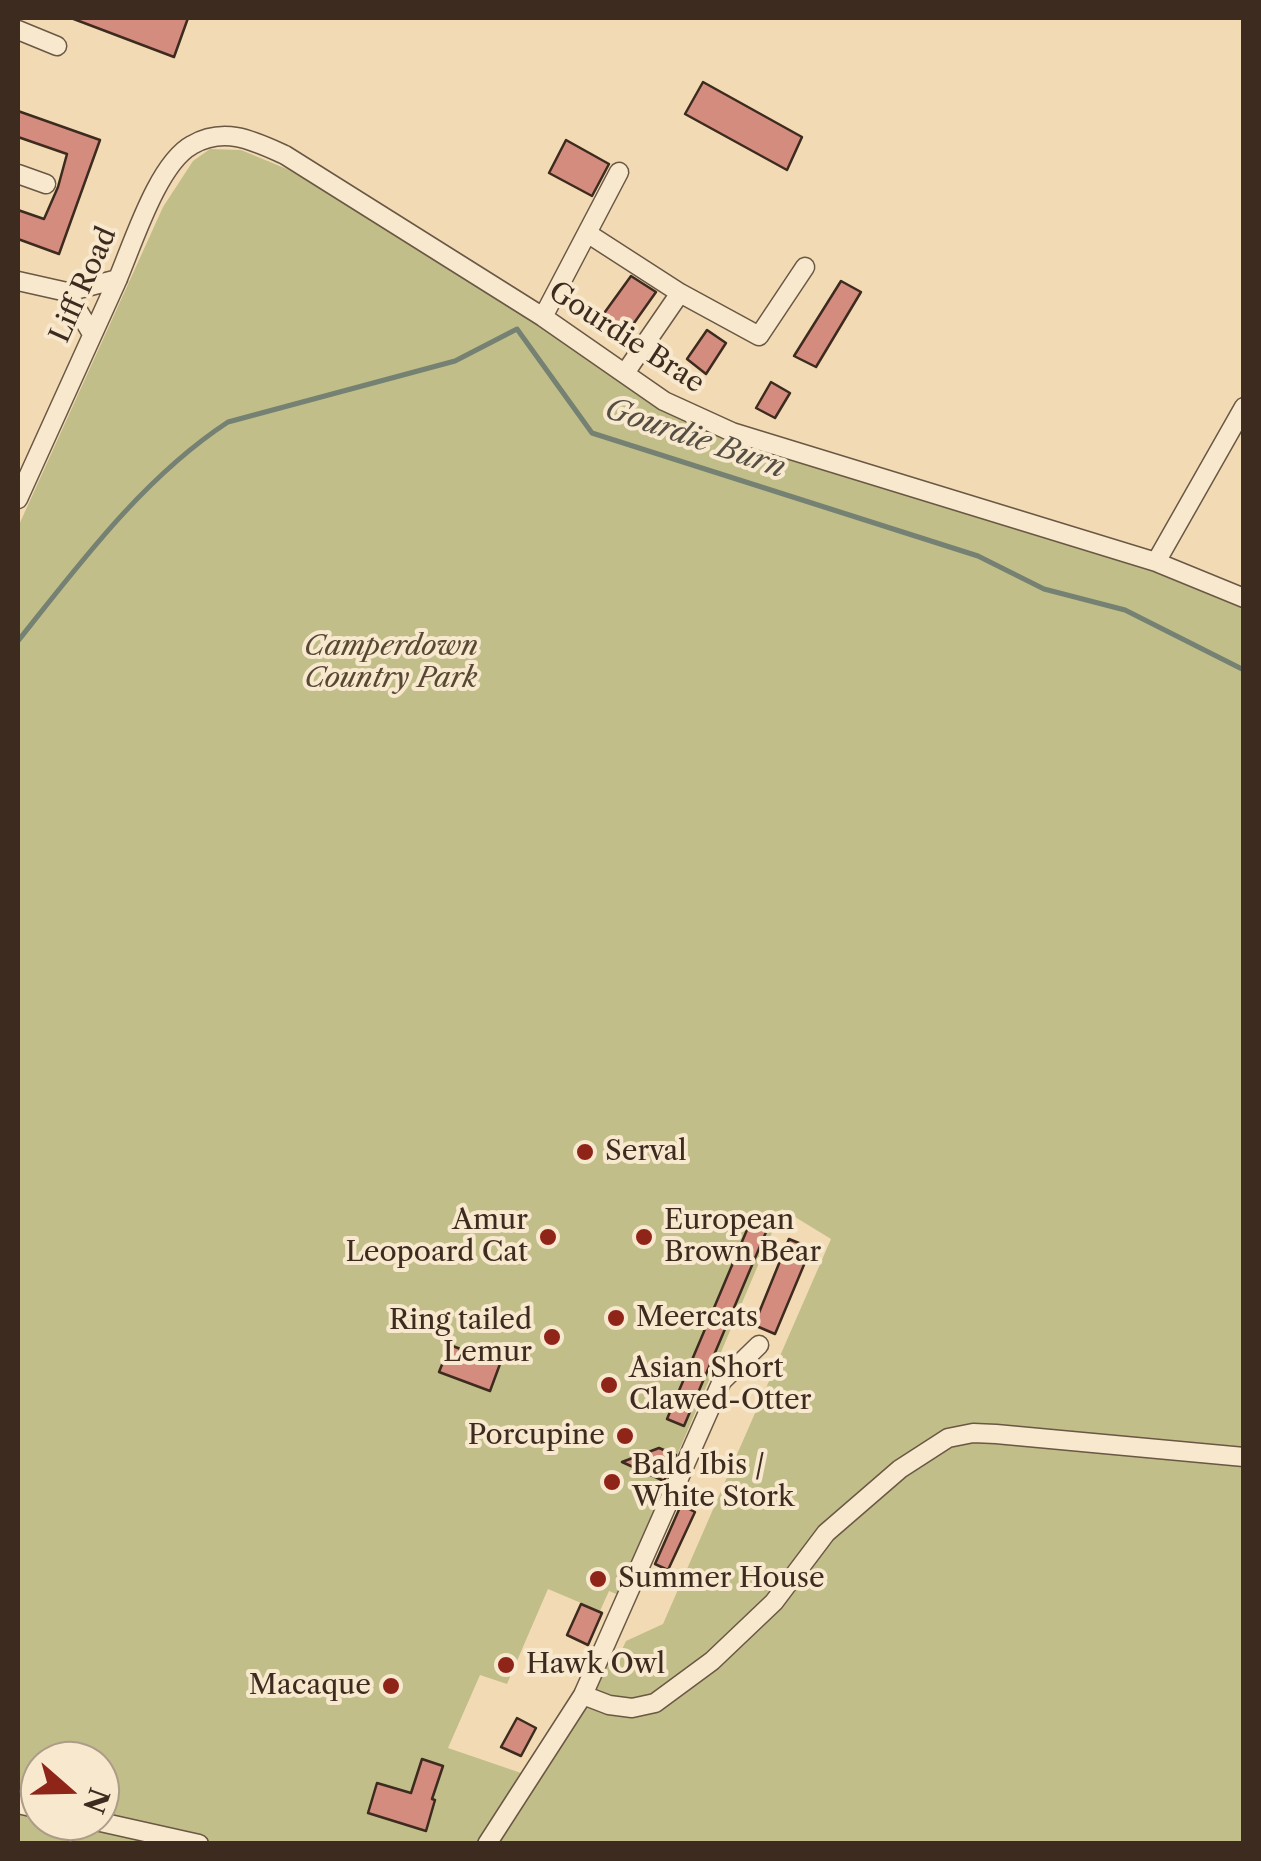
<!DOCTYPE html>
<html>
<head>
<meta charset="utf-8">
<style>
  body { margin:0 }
  #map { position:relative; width:1261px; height:1861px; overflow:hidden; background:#f2dbb4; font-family:"Libre Caslon Text",serif }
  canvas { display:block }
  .frame { position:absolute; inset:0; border:20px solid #3d2b1f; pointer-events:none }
  .north { position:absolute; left:20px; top:1741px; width:100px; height:100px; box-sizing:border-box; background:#f7e8ce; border:2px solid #ad9c88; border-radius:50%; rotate:110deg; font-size:28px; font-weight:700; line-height:40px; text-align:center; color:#3d2b1f }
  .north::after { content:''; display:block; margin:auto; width:35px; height:45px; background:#8f2418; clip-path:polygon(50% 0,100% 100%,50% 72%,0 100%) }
</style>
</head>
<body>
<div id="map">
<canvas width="1261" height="1861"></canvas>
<div class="frame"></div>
<div class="north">N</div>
</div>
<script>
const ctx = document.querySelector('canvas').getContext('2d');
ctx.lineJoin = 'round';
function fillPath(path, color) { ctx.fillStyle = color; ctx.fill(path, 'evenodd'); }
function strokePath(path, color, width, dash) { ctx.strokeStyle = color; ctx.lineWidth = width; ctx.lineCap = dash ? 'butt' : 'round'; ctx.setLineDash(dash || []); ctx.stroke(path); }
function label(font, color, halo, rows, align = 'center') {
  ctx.font = font + ' "Libre Caslon Text",serif'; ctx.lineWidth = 8; ctx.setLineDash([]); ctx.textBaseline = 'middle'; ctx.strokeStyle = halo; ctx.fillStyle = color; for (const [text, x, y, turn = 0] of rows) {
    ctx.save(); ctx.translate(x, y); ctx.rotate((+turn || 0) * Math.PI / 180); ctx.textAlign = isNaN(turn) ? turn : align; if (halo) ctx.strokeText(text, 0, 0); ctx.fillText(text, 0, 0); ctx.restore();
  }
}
fillPath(new Path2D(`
  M210,149L241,150L287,169L543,317L664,401L1243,598V1843L18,1844V527L163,207L193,161ZM782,1209L831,1239L663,1624L626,1641L618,1658H599L594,1670L580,1679L524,1774L448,1748L480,1675L507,1684L548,1589L600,1611L609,1591L621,1596L683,1457L678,1453ZM40,1761H100V1821H40Z`), '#c1be89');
strokePath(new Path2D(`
  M18,641C80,563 144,477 228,422L455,361L517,329L592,433L978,556L1044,589L1125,610L1244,670`), '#758172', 5);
const building = new Path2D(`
  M71,18H188L174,57Z
  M703,82L802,137L787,170L685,114Z
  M18,111L100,140L59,254L18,239V210L44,219L58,187L67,154L18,137Z
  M566,140L609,164L592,196L549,173Z
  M631,276L656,292L622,340L597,323Z
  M841,281L861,292L816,367L794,356Z
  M707,330L726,343L706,374L687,359Z
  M771,382L790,393L775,418L756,408Z
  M752,1218L769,1225L684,1426L667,1419Z
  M789,1239L811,1248L775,1334L754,1325Z
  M450,1345L500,1364L490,1391L439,1372Z
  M659,1448L676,1455L664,1481L622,1462Z
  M685,1496L689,1497L685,1507L695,1512L668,1570L655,1564Z
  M581,1604L602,1613L588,1645L567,1635Z
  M517,1718L536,1728L521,1756L501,1747Z
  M422,1759L443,1766L432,1799L435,1800L426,1831L368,1813L377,1783L411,1793Z`);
fillPath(building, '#d38c7d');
strokePath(building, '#3d2b1f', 2.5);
const minor = new Path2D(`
  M18,30L57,46
  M18,174L46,184
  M587,233L680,293
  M18,281L67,292L118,279
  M67,292L92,334
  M543,317L619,172
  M625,373L680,293L759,336L805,267
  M18,499C50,427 83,355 116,283C132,247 157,164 192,145C225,126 254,141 285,155L543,317L664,401L732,432L1156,562L1244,598
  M1156,562L1244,407
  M583,1695L722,1381L759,1345
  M18,1804L40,1809
  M96,1821L199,1844
  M487,1844L583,1695L609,1705L632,1708L655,1703L712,1661L774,1602L826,1533L900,1469L948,1438L973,1433L996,1434L1244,1457`);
strokePath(minor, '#6a5744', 21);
strokePath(minor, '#f7e8ce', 18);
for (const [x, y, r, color] of [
  [585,1152,10,"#8f2418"],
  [548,1237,10,"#8f2418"],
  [644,1237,10,"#8f2418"],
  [616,1318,10,"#8f2418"],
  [552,1337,10,"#8f2418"],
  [609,1385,10,"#8f2418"],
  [625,1436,10,"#8f2418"],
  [612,1482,10,"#8f2418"],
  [598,1579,10,"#8f2418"],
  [506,1665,10,"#8f2418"],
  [391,1686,10,"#8f2418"]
]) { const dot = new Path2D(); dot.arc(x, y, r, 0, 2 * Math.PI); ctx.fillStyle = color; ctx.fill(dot); strokePath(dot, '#f7e8ce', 4); }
label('28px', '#3d2b1f', '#f7e8ce', [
  ["Liff Road",84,285,-66],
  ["Gourdie Brae",626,338,33]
]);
label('italic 28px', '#574834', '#f7e8ce', [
  ["Camperdown",391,647],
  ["Country Park",391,679]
]);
label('28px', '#3d2b1f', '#f7e8ce', [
  ["Serval",605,1152],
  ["Amur",528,1221,"right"],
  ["Leopoard Cat",528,1253,"right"],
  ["European",664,1221],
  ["Brown Bear",664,1253],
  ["Meercats",636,1318],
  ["Ring tailed",532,1321,"right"],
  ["Lemur",532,1353,"right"],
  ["Asian Short",629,1369],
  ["Clawed-Otter",629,1401],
  ["Porcupine",605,1436,"right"],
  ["Bald Ibis /",632,1466],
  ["White Stork",632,1498],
  ["Summer House",618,1579],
  ["Hawk Owl",526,1665],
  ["Macaque",371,1686,"right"]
], 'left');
label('italic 30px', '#544f42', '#f7e8ce', [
  ["Gourdie Burn",695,439,19]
]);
</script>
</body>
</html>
